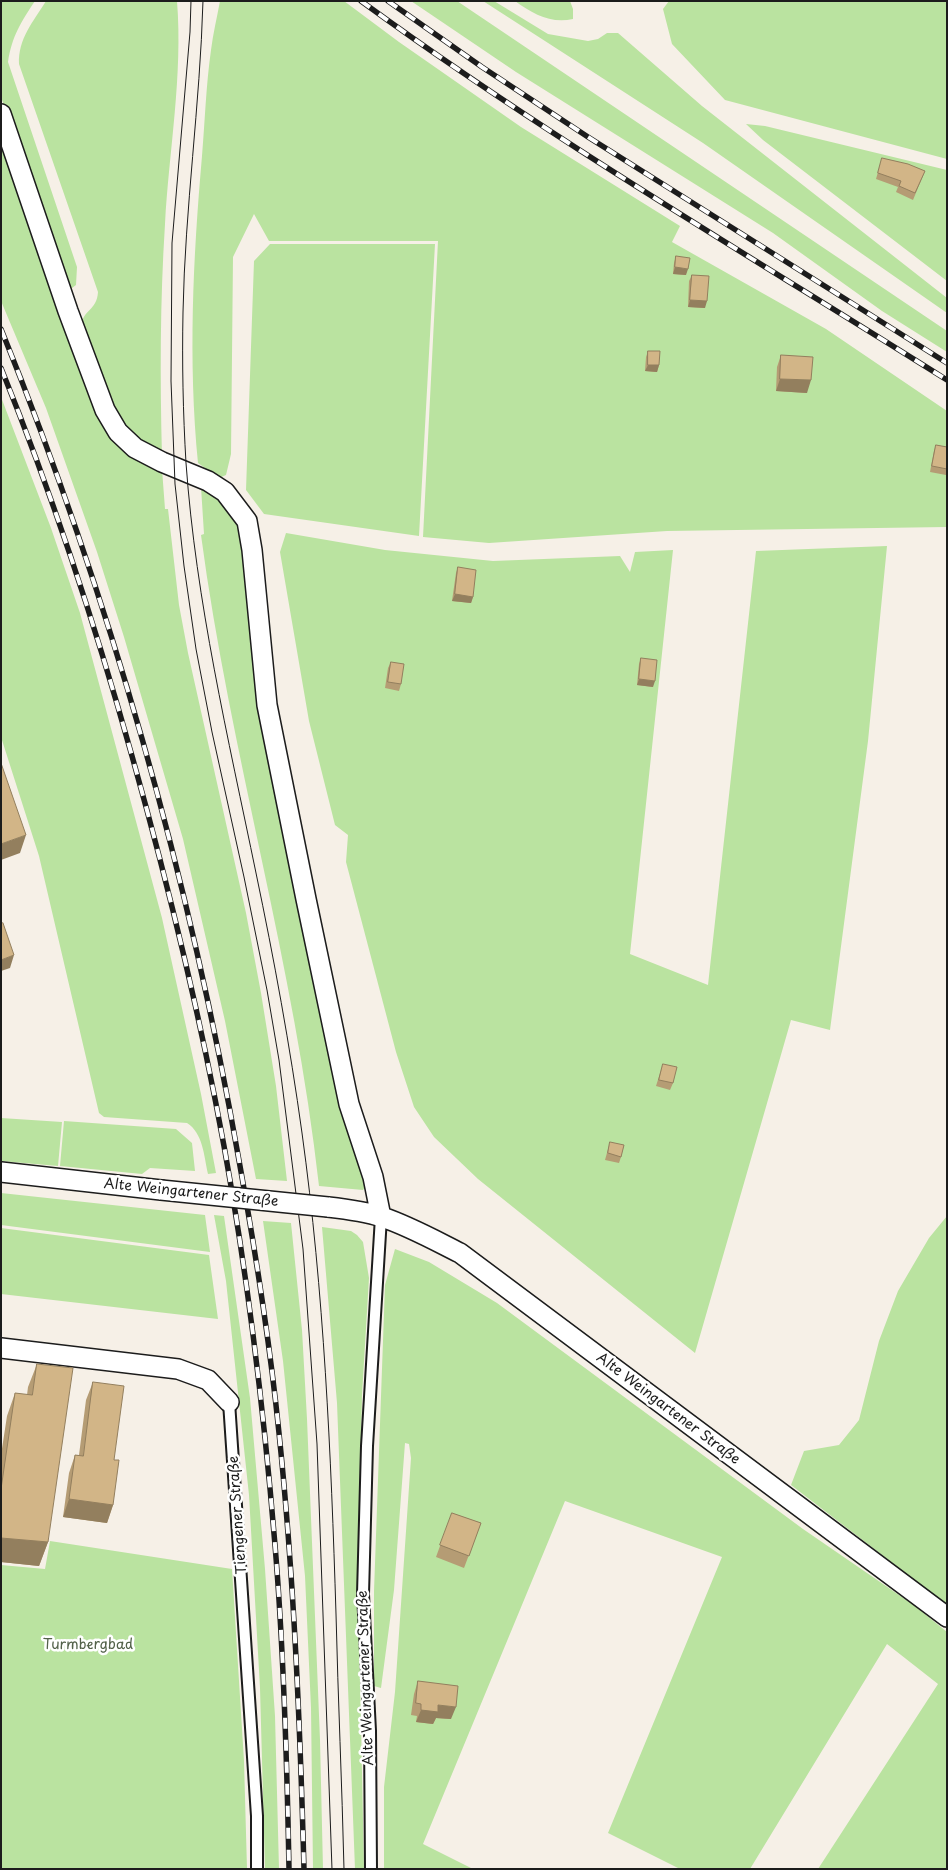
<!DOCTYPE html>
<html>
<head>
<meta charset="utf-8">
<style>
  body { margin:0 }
  #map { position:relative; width:948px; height:1870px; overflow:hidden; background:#f6f0e7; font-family:"Playpen Sans",sans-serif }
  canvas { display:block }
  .frame { position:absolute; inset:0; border:2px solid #1c1c1c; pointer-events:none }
</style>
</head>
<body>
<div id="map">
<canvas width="948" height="1870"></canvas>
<div class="frame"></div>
</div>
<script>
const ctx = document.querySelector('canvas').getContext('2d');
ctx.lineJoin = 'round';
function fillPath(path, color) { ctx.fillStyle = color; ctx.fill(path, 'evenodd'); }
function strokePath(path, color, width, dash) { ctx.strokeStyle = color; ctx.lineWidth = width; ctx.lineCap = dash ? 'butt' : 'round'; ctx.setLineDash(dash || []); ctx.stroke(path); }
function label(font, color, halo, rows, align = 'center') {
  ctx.font = font + ' "Playpen Sans",sans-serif'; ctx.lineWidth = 5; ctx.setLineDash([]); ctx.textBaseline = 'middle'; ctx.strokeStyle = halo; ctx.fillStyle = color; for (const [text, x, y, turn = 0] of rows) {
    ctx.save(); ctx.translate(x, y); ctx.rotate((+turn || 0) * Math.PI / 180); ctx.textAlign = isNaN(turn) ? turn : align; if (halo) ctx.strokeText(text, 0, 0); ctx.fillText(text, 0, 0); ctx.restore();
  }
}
fillPath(new Path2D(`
  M1,1H35C21,22 12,36 8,62L77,267L76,285L72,288L69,286L1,97Z
  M46,1H177C183,76 169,150 165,224C160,302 160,378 162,456L149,449L119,420L82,325C82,310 97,311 98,292L19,64C18,39 33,22 46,1Z
  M220,1H344L399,42L521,127L680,226L672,242L826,329L947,411V527L667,531L489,543L423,537L438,241H269L254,214L233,257L231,454L226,475L219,478L198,463C188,360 193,258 202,156C205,121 206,85 211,50C213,34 217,17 220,1Z
  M411,1H457L947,331V352L882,311L773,233L516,72Z
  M483,1H494L548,34L588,41L598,39L607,33H618L702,106L947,298V313L703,143Z
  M515,1H570L573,9V19C551,24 533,14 515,1Z
  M669,1H947V159L725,100L672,44L663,9Z
  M746,124L765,126L947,170V281L763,140Z
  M1,137L102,419L162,469L165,509H168L179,605L188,653L246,913L261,993L276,1086L287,1181L256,1179L225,1021L183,839L124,637L97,552L46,408L1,301Z
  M270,244H435L419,536L264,514L246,490L254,261Z
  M1,397L51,528L80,613L162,918L201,1094L216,1173L208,1174C204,1156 203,1133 187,1123L104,1117L99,1113L39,856L1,737Z
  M201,487L223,500L239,521L366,1186L363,1190L319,1186C295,966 230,754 201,535L204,534Z
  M286,533L385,550L493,561L620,556L630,572L635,552L673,550L630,954L708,985L756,551L887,546L868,741L830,1030L791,1020L695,1353L478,1179L434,1137L414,1107L396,1052L346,862L348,835L335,825L309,721L280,552Z
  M1,1118L62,1122L58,1166L1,1161Z
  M64,1121L176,1129L192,1143L195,1171L150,1168L142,1174L60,1166Z
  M1,1193L205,1215L210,1252L1,1225Z
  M214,1215L224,1216L250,1398L265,1569L275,1716L279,1869H265L260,1688L249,1495L226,1281Z
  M947,1216V1605L791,1485L804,1451L839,1445L859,1420L879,1341L898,1291L929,1238Z
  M263,1221L291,1223L302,1330L307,1419L320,1740L323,1869H313L311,1708L305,1576L283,1361Z
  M322,1227L351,1231L357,1235L363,1242L369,1278L362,1395L358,1581L364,1869H355L337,1403Z
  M1,1228L209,1255L218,1319L1,1294Z
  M395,1249L429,1262L497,1303L803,1529L915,1606L947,1632V1869H818L938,1684L887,1644L750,1869H680L608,1833L722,1557L565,1501L423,1844L473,1869H384V1787L395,1692L411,1458L409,1444L405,1443L394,1590L381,1688L374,1686V1591L385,1285Z
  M50,1541L232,1569L244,1761L247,1869H1V1565L45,1569Z`), '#bae3a0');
const lane = new Path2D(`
  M229,1402L257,1816V1869
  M371,1869L370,1731L363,1594L367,1446L381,1217`);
const street = new Path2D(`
  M1,114L68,311L105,410L118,432L135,448L162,462L208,481L225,492L247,521L252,550L267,705L306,899L349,1104L373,1177L381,1217
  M1,1172L161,1190
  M328,1207C346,1209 364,1211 382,1217C409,1226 434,1240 460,1253L947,1617
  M1,1348L178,1369L208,1380L229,1402`);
strokePath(lane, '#1c1c1c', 14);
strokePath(street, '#1c1c1c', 22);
strokePath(lane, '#fff', 10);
strokePath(street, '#fff', 19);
strokePath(new Path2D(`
  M191,1L190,32L172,243L171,381L175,484L184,566L196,649L212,732L244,877L267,990L279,1060L303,1249L317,1444L332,1869
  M203,1C200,105 185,208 183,312C182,363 183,413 186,463C196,602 228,737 256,873C274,959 290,1046 302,1133C324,1292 331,1453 336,1614C338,1699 342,1784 344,1869`), '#1c1c1c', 1);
const rail = new Path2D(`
  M361,1C549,138 750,256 947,380
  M388,1L482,67L588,137L947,363
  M1,329C110,598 190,880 240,1166C256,1255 270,1344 279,1433C294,1578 300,1723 304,1869
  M1,368C52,494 95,624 132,756C168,884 200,1015 224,1146C248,1278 264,1412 275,1545C284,1653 287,1761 289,1869`);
strokePath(rail, '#1c1c1c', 5.5);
strokePath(rail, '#fff', 4, [11]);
const streetBridge = new Path2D(`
  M161,1190L328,1207`);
strokePath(streetBridge, '#1c1c1c', 22, []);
strokePath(streetBridge, '#fff', 19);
fillPath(new Path2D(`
  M882,158L925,171L913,200L896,192L898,187L876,179Z
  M676,256L686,275L673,274L674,263Z
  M692,275L705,308L688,307L689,281Z
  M648,351L659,365L657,372L645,371L646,357Z
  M781,355L807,393L776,391L777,367Z
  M936,445L947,447V473L946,475L930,472L934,451Z
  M458,567L473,597L471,603L452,601L456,573Z
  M641,658L653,687L637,685L639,664Z
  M391,662L401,684L399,691L385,688L388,668Z
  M663,1064L673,1083L670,1090L656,1086Z
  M610,1142L621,1157L619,1163L605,1160Z
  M37,1364L48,1542L39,1566L1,1562V1455L7,1416L15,1393L27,1395L28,1387Z
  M93,1382L114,1460L113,1505L107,1523L63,1517L69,1473L75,1455H79L86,1400Z
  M452,1513L481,1523L464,1568L436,1557Z
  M418,1681L451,1719L436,1718L433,1724L416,1722L417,1716L411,1715L414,1694Z`), '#b59c74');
fillPath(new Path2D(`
  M675,267L688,269L686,275L673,274Z
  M690,300L707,301L705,308L688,307Z
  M648,365H659L657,372L645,371Z
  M780,379L811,380L807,393L776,391Z
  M455,594L473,597L471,603L452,601Z
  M639,679L655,681L653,687L637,685Z
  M26,835L20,853L1,860V844Z
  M14,955L10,968L1,971V960Z
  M69,1499L113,1505L107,1523L63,1517Z
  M1,1538L48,1542L39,1566L1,1562Z
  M438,1705L456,1707L451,1719L436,1718L433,1724L416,1722L421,1710Z`), '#937f5e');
const building = new Path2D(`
  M882,158L908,164L925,171L915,193L899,186L901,181L878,173Z
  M676,256L690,258L688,269L675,267Z
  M692,275L709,276L707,301L690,300Z
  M648,351H660L659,365H648Z
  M781,355L813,357L811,380L780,379Z
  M936,445L947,447V469L932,466Z
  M458,567L476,570L473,597L455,594Z
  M641,658L657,660L655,681L639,679Z
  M391,662L404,664L401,684L388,682Z
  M1,763L26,835L1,844Z
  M3,923L14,955L1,960V924Z
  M663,1064L677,1067L673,1083L659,1080Z
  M610,1142L624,1145L621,1157L608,1153Z
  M37,1364L73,1368L48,1542L1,1538V1489L15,1393L32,1395Z
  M93,1382L124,1386L114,1460H119L113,1505L69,1499L75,1455L83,1456Z
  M452,1513L481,1523L469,1556L440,1545Z
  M418,1681L458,1686L456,1707L438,1705V1712L421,1710V1704L416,1703Z`);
fillPath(building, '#d2b587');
strokePath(building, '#937f5e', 1);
label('14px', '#1c1c1c', '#fff', [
  ["Alte Weingartener Straße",191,1193,6],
  ["Alte Weingartener Straße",668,1409,37],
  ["Tiengener Straße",238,1515,-94],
  ["Alte Weingartener Straße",366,1678,-92]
]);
label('14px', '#53624a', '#fff', [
  ["Turmbergbad",88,1645]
]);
</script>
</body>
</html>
